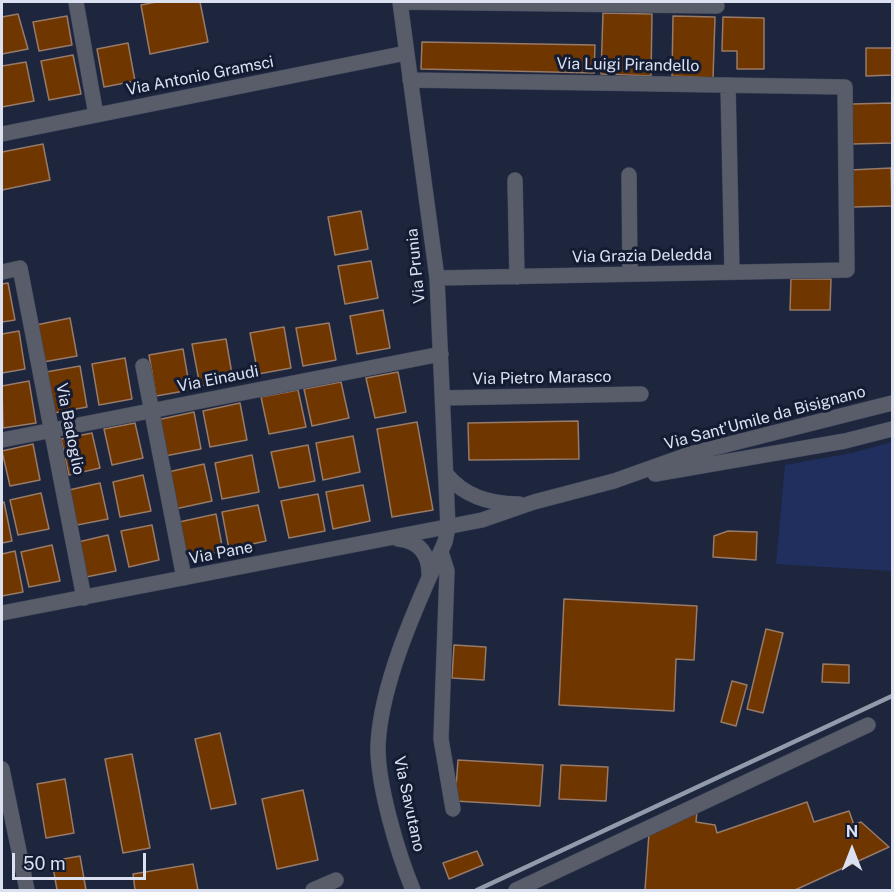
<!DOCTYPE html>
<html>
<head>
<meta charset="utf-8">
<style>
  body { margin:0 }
  #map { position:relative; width:894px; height:892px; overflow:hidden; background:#1d263d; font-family:"Public Sans",sans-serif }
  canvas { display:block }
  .frame { position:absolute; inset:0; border:3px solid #dbe1f1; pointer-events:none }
  .north { position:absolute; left:822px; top:820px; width:60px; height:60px; -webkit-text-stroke:4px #141c33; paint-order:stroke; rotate:0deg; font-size:16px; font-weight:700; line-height:24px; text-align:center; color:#dbe1f1 }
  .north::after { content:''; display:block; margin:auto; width:21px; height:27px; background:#dbe1f1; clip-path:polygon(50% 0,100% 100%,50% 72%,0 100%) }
  .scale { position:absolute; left:12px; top:853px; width:134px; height:27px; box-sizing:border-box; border:3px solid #dbe1f1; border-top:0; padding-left:8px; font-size:18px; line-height:21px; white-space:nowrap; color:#dbe1f1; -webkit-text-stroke:4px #141c33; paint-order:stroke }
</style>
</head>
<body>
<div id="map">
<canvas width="894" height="892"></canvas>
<div class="frame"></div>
<div class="north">N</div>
<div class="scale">50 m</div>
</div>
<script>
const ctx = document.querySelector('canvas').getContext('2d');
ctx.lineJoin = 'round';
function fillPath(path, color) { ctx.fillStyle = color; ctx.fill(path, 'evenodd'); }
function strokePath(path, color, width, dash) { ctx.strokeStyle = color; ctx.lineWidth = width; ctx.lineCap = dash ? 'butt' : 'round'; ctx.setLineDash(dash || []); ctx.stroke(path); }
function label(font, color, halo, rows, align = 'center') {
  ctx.font = font + ' "Public Sans",sans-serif'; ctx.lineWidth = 6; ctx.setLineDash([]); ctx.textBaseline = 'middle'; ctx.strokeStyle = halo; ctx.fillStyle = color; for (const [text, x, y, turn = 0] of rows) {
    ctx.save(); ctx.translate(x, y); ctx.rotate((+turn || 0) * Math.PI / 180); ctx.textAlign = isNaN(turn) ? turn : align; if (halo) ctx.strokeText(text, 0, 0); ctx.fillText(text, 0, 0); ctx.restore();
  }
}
fillPath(new Path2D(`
  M892,442V571L776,564L785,465L852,453Z`), '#202f5d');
const building = new Path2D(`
  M156,2H200L208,42L150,54L141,5Z
  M603,13L652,14L651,76L601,74Z
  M18,14L28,49L2,54V17Z
  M67,16L72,45L39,51L33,22Z
  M673,16L715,17L713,78L672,76Z
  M723,17L764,18V69H737V51H722Z
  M422,42L595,45L594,73L421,69Z
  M128,43L135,81L104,87L97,49Z
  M866,48H892V75L866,76Z
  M73,55L81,94L49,100L41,61Z
  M26,62L34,101L2,107V66Z
  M892,103V143L852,144V104Z
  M43,144L50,180L2,190V152Z
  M891,168L892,206L852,207L850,170Z
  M361,211L368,249L335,255L328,217Z
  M371,261L378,298L345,304L338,266Z
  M791,279H831L830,310H790Z
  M8,283L15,320L2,322V284Z
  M383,310L390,348L357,354L350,316Z
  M70,318L77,356L43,362L36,325Z
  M329,323L336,360L303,366L296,328Z
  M284,327L291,368L258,374L250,333Z
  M19,331L25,369L2,373V334Z
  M226,339L233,380L200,386L192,344Z
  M183,349L190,390L156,396L149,355Z
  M125,358L132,399L99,405L92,364Z
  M80,366L87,407L54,413L46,372Z
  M398,372L406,412L375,418L366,378Z
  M29,381L36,423L3,428L2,386Z
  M341,382L349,418L312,426L304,389Z
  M298,390L306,427L269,434L261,397Z
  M240,403L247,440L210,447L203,411Z
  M194,412L201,449L165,456L157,420Z
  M578,421L579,459L469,460L468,423Z
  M417,422L433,510L392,517L377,429Z
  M135,423L143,458L112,465L104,429Z
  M92,433L100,468L69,475L61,439Z
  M353,436L360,472L323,480L316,443Z
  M33,444L40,480L10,486L2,451Z
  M308,445L315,481L279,488L271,452Z
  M252,455L259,492L222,499L215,463Z
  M204,464L212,501L175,509L168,472Z
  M143,475L151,511L120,517L113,482Z
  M100,483L108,519L77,525L69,490Z
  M363,485L370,521L333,529L326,492Z
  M41,493L49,529L18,535L10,500Z
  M318,494L325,531L289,538L281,501Z
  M4,502L12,541L2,543V503Z
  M258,505L266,541L229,549L222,512Z
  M216,514L223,551L186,558L179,522Z
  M152,525L159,560L129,567L121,531Z
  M728,531L757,532L756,560L713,557L714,536Z
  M108,535L116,571L86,577L78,542Z
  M52,545L60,581L29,587L21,552Z
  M15,551L23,592L2,596V554Z
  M564,599L697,606L694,660L676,659L674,711L559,705Z
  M766,629L783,633L763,713L747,709Z
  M454,645L486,647L484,680L452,678Z
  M823,664L849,665V683L822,682Z
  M732,681L747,685L736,726L721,722Z
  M220,733L236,804L211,809L195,739Z
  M132,754L150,848L123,853L105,759Z
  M458,760L543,765L540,806L455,801Z
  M561,765L608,767L606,801L559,799Z
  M65,779L74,833L46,838L37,784Z
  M303,790L318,860L277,869L262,799Z
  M807,802L814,822L849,811L854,825L861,822L889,847L795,890H645L649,833L697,811L696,822L715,825L717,833Z
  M477,851L483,865L449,879L443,863Z
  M80,856L86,890H57L52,861Z
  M193,864L198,890H135L133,874Z`);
fillPath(building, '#703600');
strokePath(building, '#977a67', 1.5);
const minor = new Path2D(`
  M76,2L96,115
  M400,2L437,278L448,527L445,542C419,600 381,681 378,745C377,784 398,854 413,890
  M400,2L717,6
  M410,80L845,87L847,270L437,278
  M728,85L732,272
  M2,134L406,53
  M629,175L630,274
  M515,180L517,277
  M2,272L20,268L84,598
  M143,366L184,578
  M443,398L641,394
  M2,440L441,354
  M655,474L845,441L892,429
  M447,475C465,497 491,504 519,504
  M398,539C421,541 430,556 429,577
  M441,552L447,571L441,739L453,809
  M2,613L482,520L534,502L614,481L690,454L892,403
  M2,769L27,890
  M313,890L336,880
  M516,890L868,725`);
strokePath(minor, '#3b445a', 16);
strokePath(minor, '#585d69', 15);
strokePath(new Path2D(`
  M477,890L892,696`), '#929aac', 4.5);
label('16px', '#dbe1f1', '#141c33', [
  ["Via Luigi Pirandello",628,65,1],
  ["Via Antonio Gramsci",200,76,-11],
  ["Via Grazia Deledda",642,256,-1],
  ["Via Prunia",416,266,-96],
  ["Via Pietro Marasco",542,378,-1],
  ["Via Einaudi",218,379,-11],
  ["Via Sant'Umile da Bisignano",765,418,-15],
  ["Via Badoglio",70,429,79],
  ["Via Pane",221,553,-11],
  ["Via Savutano",409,804,78]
]);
</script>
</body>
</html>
